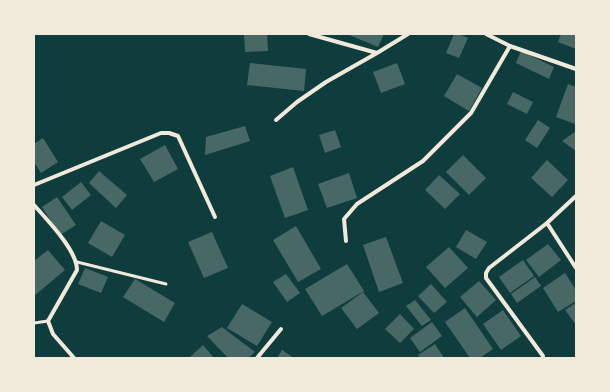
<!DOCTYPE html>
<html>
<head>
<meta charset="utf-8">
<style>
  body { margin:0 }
  #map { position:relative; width:610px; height:392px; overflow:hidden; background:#0f3d3e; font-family:Quicksand,sans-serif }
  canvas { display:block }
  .frame { position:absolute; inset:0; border:35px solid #f1e9da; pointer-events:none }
</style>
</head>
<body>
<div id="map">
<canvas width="610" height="392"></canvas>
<div class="frame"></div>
</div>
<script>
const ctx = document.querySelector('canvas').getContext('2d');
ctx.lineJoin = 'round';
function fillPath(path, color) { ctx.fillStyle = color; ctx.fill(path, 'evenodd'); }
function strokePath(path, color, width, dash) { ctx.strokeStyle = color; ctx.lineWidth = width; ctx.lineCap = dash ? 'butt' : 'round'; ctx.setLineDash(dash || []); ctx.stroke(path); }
fillPath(new Path2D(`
  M244,34H267L268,51L245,52Z
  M347,34H384L378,47Z
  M454,34H459L468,38L459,58L446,53Z
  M561,34H576V49L558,42Z
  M521,51L554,67L549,79L516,63Z
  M250,63L306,69L304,91L247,85Z
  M397,63L405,84L381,93L373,72Z
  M457,74L482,88L469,111L444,96Z
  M568,84L576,87L575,124L556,117Z
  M513,92L533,102L527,114L507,104Z
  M538,120L550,128L537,148L525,140Z
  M245,126L250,141L205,155L206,137Z
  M335,130L341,147L325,153L319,135Z
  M576,131V151L562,141Z
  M43,138L58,162L41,173L34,162V144Z
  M165,145L178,169L154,182L140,159Z
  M463,155L486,178L469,195L446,172Z
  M547,160L568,180L552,197L531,178Z
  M293,167L308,210L285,218L270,176Z
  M99,171L127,195L116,208L89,183Z
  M349,173L357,198L327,208L318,184Z
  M439,175L460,194L445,209L425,190Z
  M81,182L91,195L72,210L62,197Z
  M57,197L76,225L60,235L42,207Z
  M101,221L125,235L112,257L88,243Z
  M296,226L321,269L298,282L273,240Z
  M466,230L487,242L476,259L456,247Z
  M212,232L228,268L204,278L188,242Z
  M386,237L403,283L379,292L363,245Z
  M548,244L561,260L539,277L526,260Z
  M449,247L468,268L445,288L426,267Z
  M48,250L65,270L34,296V261Z
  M523,260L534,276L510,293L499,277Z
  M347,264L364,291L322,316L305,289Z
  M85,268L108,277L101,293L78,284Z
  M565,273L576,290V301L558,312L543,288Z
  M286,274L300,293L287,302L273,282Z
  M535,277L541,286L517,303L511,294Z
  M135,279L175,303L164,322L123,297Z
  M479,281L496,300L477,317L460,297Z
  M431,284L447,302L434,313L418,296Z
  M363,292L379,313L357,329L341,308Z
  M415,300L431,320L422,326L406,306Z
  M576,303V325L565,310Z
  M242,304L272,322L257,346L227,328Z
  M465,308L493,349L480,358H470L445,322Z
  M503,310L521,336L501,350L483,324Z
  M400,314L414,329L400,343L385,329Z
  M432,322L442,336L420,352L410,338Z
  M222,327L255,352L248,358H228L207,336Z
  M435,344L444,358H420L418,355Z
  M203,345L214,358H189Z
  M282,350L294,358H277Z`), '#486865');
strokePath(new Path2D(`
  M77,262L166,284
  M34,323L48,321`), '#f1e9da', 3);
strokePath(new Path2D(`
  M309,34L377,53
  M486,34L510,46L576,69
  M276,120L297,102L326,82L377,53L408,34
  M34,185L161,133H169L178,136L215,217
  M34,205C47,220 77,250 77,270L48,321L53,334L74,358
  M547,223L576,196
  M346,241L344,219L357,204L423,161L471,113L510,46
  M543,356L486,278V273L489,268L547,223L576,268
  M257,358L281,329`), '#f1e9da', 4);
</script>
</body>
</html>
